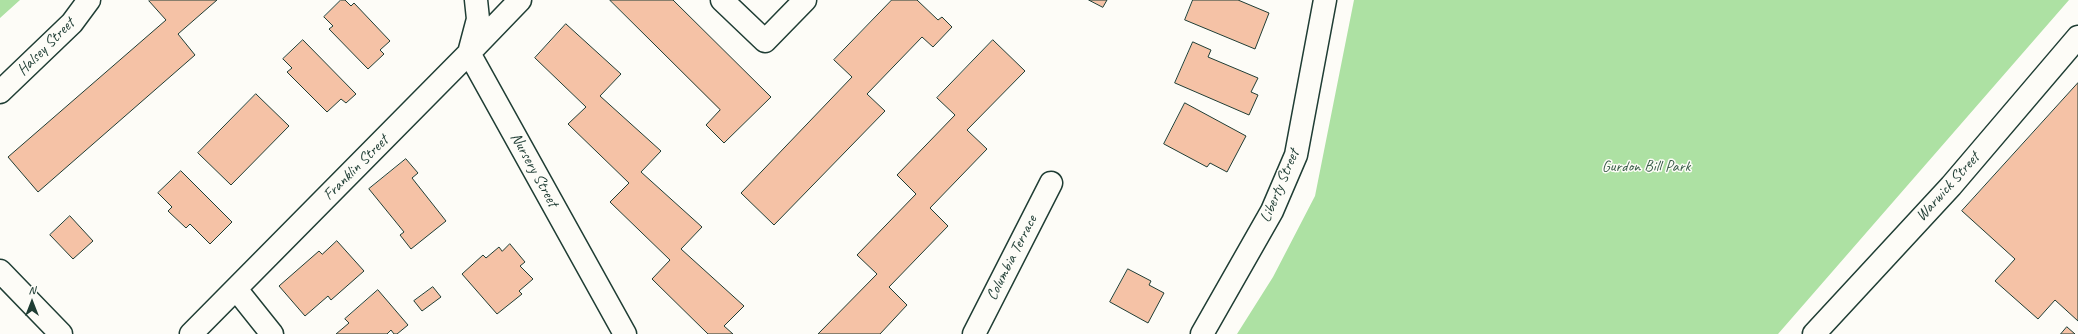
<!DOCTYPE html>
<html>
<head>
<meta charset="utf-8">
<style>
  body { margin:0 }
  #map { position:relative; width:2078px; height:334px; overflow:hidden; background:#fdfcf7; font-family:Caveat,sans-serif }
  canvas { display:block }
  .north { position:absolute; left:12px; top:282px; width:40px; height:40px; -webkit-text-stroke:3px #fdfcf7; paint-order:stroke; rotate:0deg; font-size:11px; font-weight:700; line-height:16px; text-align:center; color:#1f3d34 }
  .north::after { content:''; display:block; margin:auto; width:14px; height:18px; background:#1f3d34; clip-path:polygon(50% 0,100% 100%,50% 72%,0 100%) }
</style>
</head>
<body>
<div id="map">
<canvas width="2078" height="334"></canvas>
<div class="north">N</div>
</div>
<script>
const ctx = document.querySelector('canvas').getContext('2d');
ctx.lineJoin = 'round';
function fillPath(path, color) { ctx.fillStyle = color; ctx.fill(path, 'evenodd'); }
function strokePath(path, color, width, dash) { ctx.strokeStyle = color; ctx.lineWidth = width; ctx.lineCap = dash ? 'butt' : 'round'; ctx.setLineDash(dash || []); ctx.stroke(path); }
function label(font, color, halo, rows, align = 'center') {
  ctx.font = font + ' Caveat,sans-serif'; ctx.lineWidth = 3; ctx.setLineDash([]); ctx.textBaseline = 'middle'; ctx.strokeStyle = halo; ctx.fillStyle = color; for (const [text, x, y, turn = 0] of rows) {
    ctx.save(); ctx.translate(x, y); ctx.rotate((+turn || 0) * Math.PI / 180); ctx.textAlign = isNaN(turn) ? turn : align; if (halo) ctx.strokeText(text, 0, 0); ctx.fillText(text, 0, 0); ctx.restore();
  }
}
fillPath(new Path2D(`
  M0,0H20L0,18Z
  M1354,0H2069L1778,334H1237L1273,277L1315,196Z`), '#ade1a3');
const building = new Path2D(`
  M150,0H217L178,34L195,55L38,192L8,157L166,20L149,1Z
  M341,0H345L351,6L354,3L390,41L380,50L384,54L368,69L329,29L333,26L324,17Z
  M610,0H673L771,97L724,143L706,125L720,110Z
  M892,0H917L938,20L942,17L952,27L933,47L922,37L867,94L885,111L774,225L741,193L852,77L834,60Z
  M1089,0H1107L1103,7Z
  M1193,0H1238L1269,13L1255,49L1185,20Z
  M566,24L621,74L600,96L661,151L641,172L702,227L681,249L744,306L724,326L733,334H708L652,279L670,260L610,202L629,183L568,124L586,107L535,58Z
  M303,40L356,94L346,103L341,99L327,112L287,72L292,68L283,59Z
  M993,40L1025,71L967,130L987,149L930,208L948,226L889,287L907,305L880,334H818L877,274L857,255L916,194L897,175L955,115L937,98Z
  M1193,42L1211,50L1208,57L1258,78L1251,92L1258,95L1249,115L1175,83Z
  M2078,83V321L2055,300L2038,319L1995,281L2015,259L1962,211Z
  M256,94L289,126L231,185L198,153Z
  M1185,103L1246,136L1227,172L1210,163L1207,167L1164,144Z
  M406,159L418,173L412,178L446,221L411,249L400,235L404,232L369,189Z
  M181,171L232,222L210,244L190,224L186,228L168,211L172,207L158,193Z
  M70,216L93,241L73,259L50,235Z
  M337,241L364,271L331,300L328,296L305,316L279,286L319,251L322,254Z
  M510,244L525,262L520,266L533,279L519,291L522,294L497,314L462,274L483,255L486,258L499,247L502,251Z
  M1128,269L1151,281L1149,285L1164,293L1148,323L1110,302Z
  M433,287L441,297L422,311L414,301Z
  M378,290L408,325L397,334H394L391,330L387,334H336L349,323L345,319Z
  M2067,327L2075,334H2061Z`);
fillPath(building, '#f5c2a6');
strokePath(building, '#1f3d34', 1);
const minor = new Path2D(`
  M476,0L478,19L469,53L625,334
  M722,0L765,41L805,0
  M0,92L72,23L89,0
  M0,271L61,334
  M236,289L272,334
  M191,334L469,53L520,0
  M974,334L1051,183
  M1814,334L1951,186L2078,37`);
const major = new Path2D(`
  M1202,334L1272,211L1296,155L1325,0`);
strokePath(minor, '#1f3d34', 25);
strokePath(major, '#1f3d34', 25);
strokePath(minor, '#fdfcf7', 22);
strokePath(major, '#fdfcf7', 22);
label('16px', '#1f3d34', '#fdfcf7', [
  ["Halsey Street",46,47,-45],
  ["Franklin Street",356,168,-45],
  ["Nursery Street",534,170,61],
  ["Liberty Street",1280,186,-67],
  ["Warwick Street",1948,187,-48],
  ["Columbia Terrace",1012,258,-63]
]);
label('16px', '#3b5e4a', '#fdfcf7', [
  ["Gurdon Bill Park",1646,167]
]);
</script>
</body>
</html>
